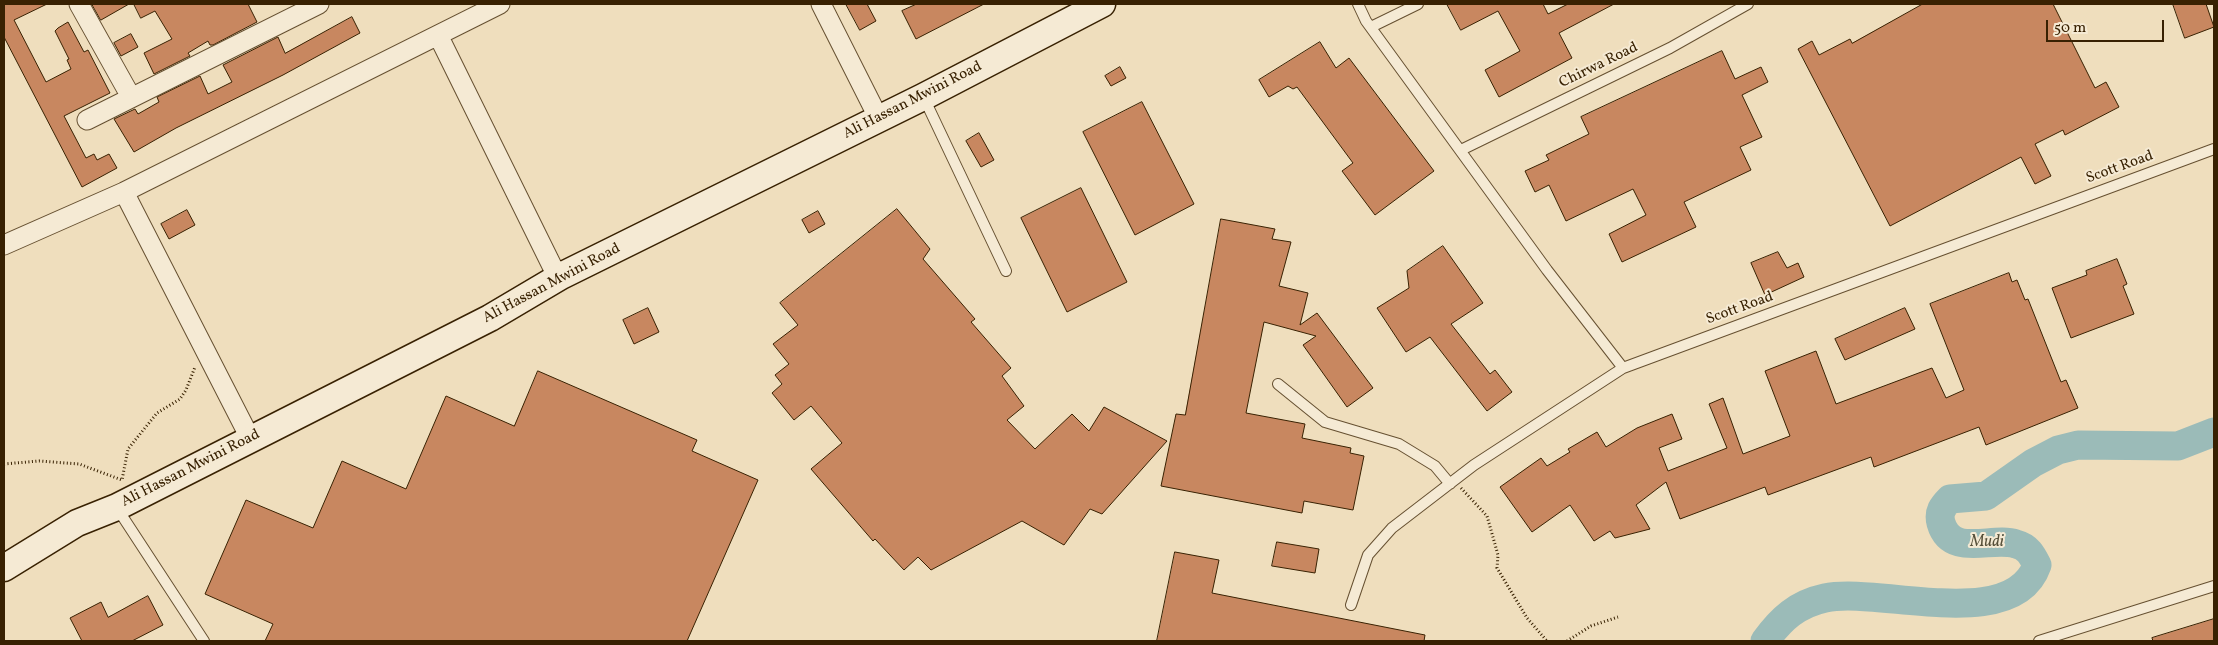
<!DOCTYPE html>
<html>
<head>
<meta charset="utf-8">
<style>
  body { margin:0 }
  #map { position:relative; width:2218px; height:645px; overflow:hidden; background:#efdebd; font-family:Vollkorn,serif }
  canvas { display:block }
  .frame { position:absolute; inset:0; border:5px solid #382102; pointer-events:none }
  .scale { position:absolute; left:2046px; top:20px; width:118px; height:22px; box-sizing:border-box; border:2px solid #382102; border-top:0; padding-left:6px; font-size:15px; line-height:18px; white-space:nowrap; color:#382102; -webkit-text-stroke:4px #f5ead4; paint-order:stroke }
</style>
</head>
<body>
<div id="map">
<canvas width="2218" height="645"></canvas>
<div class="frame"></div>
<div class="scale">50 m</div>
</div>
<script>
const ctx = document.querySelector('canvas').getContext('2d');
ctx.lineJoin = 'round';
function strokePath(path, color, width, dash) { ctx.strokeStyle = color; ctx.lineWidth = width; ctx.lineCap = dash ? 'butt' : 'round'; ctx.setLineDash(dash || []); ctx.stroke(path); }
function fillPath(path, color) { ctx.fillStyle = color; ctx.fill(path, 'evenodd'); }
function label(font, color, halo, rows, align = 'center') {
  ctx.font = font + ' Vollkorn,serif'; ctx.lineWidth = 4; ctx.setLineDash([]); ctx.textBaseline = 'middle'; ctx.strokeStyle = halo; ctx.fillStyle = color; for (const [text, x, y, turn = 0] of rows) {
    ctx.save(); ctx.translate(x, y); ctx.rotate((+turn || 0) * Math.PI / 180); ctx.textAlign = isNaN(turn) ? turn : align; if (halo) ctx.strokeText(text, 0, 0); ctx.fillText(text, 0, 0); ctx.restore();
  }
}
strokePath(new Path2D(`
  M1765,641C1781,619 1797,604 1825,598C1878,586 2013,634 2037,565C2032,555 2028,547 2016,544C1992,536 1951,558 1941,523C1938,512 1943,506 1950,499L1986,496L2033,463L2058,450L2078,445L2178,446L2214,432`), '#9bbbb8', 29);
const building = new Path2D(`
  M4,4H47L14,20L46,82L71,69L67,60L69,59L55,31L58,28L68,22L84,52L88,50L110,93L64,116L86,158L94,154L97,160L109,154L117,168L82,187L4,37Z
  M92,4H129L101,20Z
  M134,4H248L257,22L213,45H210L208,41L188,53L190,56L154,74L144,53L172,39L155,11L141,18Z
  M846,4H867L876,21L860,30Z
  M917,4H984L916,39L902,11Z
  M1447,4H1543L1548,14L1568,4H1614L1559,33L1572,58L1499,97L1485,70L1520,51L1498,11L1461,30Z
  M1923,4H2053L2095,88L2106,82L2119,107L2065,135L2063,130L2035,144L2051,176L2035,184L2021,157L1890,226L1798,49L1812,41L1819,55L1850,39L1852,43Z
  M2173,4H2206L2214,27L2185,38Z
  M352,17L360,33L283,75L176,128L134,152L114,119L135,109L138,114L159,102L157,97L200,76L208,94L232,82L223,65L278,37L285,53Z
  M131,34L138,47L121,56L114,43Z
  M1320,42L1336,68L1349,58L1434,171L1375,215L1342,171L1353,163L1297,87L1293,89L1288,86L1269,97L1259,80Z
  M1722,51L1735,79L1761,67L1768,82L1742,95L1762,137L1740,147L1751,170L1684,202L1696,227L1622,262L1609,234L1646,215L1633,189L1566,221L1549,185L1535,192L1525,171L1549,160L1546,155L1589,134L1581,117Z
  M1120,67L1126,78L1111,86L1105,76Z
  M1142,102L1194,204L1135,235L1083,132Z
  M979,133L994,160L981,167L966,141Z
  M1081,188L1127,282L1067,312L1021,218Z
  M897,209L930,249L923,259L975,319L971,322L1011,368L1002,376L1024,406L1007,420L1035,449L1072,414L1089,431L1104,407L1167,441L1102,514L1090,509L1064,545L1022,521L931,570L918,557L904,570L875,539L873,541L811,469L842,443L811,406L794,420L772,393L782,384L775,375L789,364L773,344L798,325L780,303Z
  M187,210L195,225L169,239L161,224Z
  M818,211L825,224L809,233L802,220Z
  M1221,219L1275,229L1272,239L1291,242L1279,286L1308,293L1300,325L1317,313L1373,388L1347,407L1303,345L1316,336L1264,322L1246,413L1305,424L1302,438L1351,448L1350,453L1364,456L1353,510L1304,501L1302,513L1161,486L1176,414L1185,415Z
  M1443,246L1483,303L1451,324L1490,374L1495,370L1512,392L1487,411L1430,337L1406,352L1377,308L1409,288L1407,271Z
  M1778,252L1787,268L1798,263L1804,277L1765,295L1751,263Z
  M2117,259L2127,284L2123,286L2134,314L2071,338L2052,288L2087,275L2086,271Z
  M2009,273L2012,282L2017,280L2025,300L2028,299L2061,382L2066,380L2078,408L1986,445L1979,427L1874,467L1871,457L1768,495L1765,487L1680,519L1666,482L1636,505L1650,529L1615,538L1610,531L1594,541L1570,505L1532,532L1500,487L1541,458L1547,466L1570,452L1568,449L1597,432L1606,447L1637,428L1672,414L1682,439L1659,448L1668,471L1727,448L1709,404L1723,398L1743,454L1790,436L1765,371L1816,351L1836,404L1932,368L1946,398L1964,390L1930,304Z
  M648,308L659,332L634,344L623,320Z
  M1905,308L1915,329L1845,360L1835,339Z
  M538,371L697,440L692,451L758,480L687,641H265L273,624L205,594L246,500L313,528L342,461L406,489L446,396L514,426Z
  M1277,542L1319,549L1315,573L1272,566Z
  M1175,552L1219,560L1212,593L1425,635L1424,641H1157Z
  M148,596L163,625L132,641H82L70,618L101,602L108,617Z
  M2214,619V641H2153L2152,638Z`);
fillPath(building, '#c88760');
strokePath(building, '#382102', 1);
const service = new Path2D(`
  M1358,4L1366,21L1547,270L1623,368
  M1371,27L1418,4
  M924,98L1006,271
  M1461,150L1670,48L1748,4
  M1278,384L1325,422L1399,444L1435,466L1450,484
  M117,508L204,641
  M1351,605L1368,555L1392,528L1474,465L1623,368L2214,149
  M2039,641L2214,586`);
const minor = new Path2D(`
  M79,4L131,97
  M821,4L879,119
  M438,35L552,266L561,276
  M87,120L319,4
  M124,192L250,438
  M4,245L124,192L500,4`);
const secondary = new Path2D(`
  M4,568L77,523L117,507L490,318L561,276L923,97L1102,4`);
strokePath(service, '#665031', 12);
strokePath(minor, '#665031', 21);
strokePath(secondary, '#382102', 29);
strokePath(new Path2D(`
  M4,464L39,461L79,464L122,480L128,449L157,413L180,399L186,390L195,367
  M1461,488L1487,516L1498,555L1497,568L1527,618L1547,641
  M1567,641L1591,626L1618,617`), '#382102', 3, [1, 2.5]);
strokePath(service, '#f5ead4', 10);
strokePath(minor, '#f5ead4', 19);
strokePath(secondary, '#f5ead4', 26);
label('15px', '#382102', '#f5ead4', [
  ["Chirwa Road",1599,66,-26],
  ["Ali Hassan Mwini Road",913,101,-27],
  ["Scott Road",2120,168,-20],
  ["Ali Hassan Mwini Road",552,284,-28],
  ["Scott Road",1740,309,-20],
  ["Ali Hassan Mwini Road",191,469,-27]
]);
label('italic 16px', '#564f39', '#f5ead4', [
  ["Mudi",1987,543]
]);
</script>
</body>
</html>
